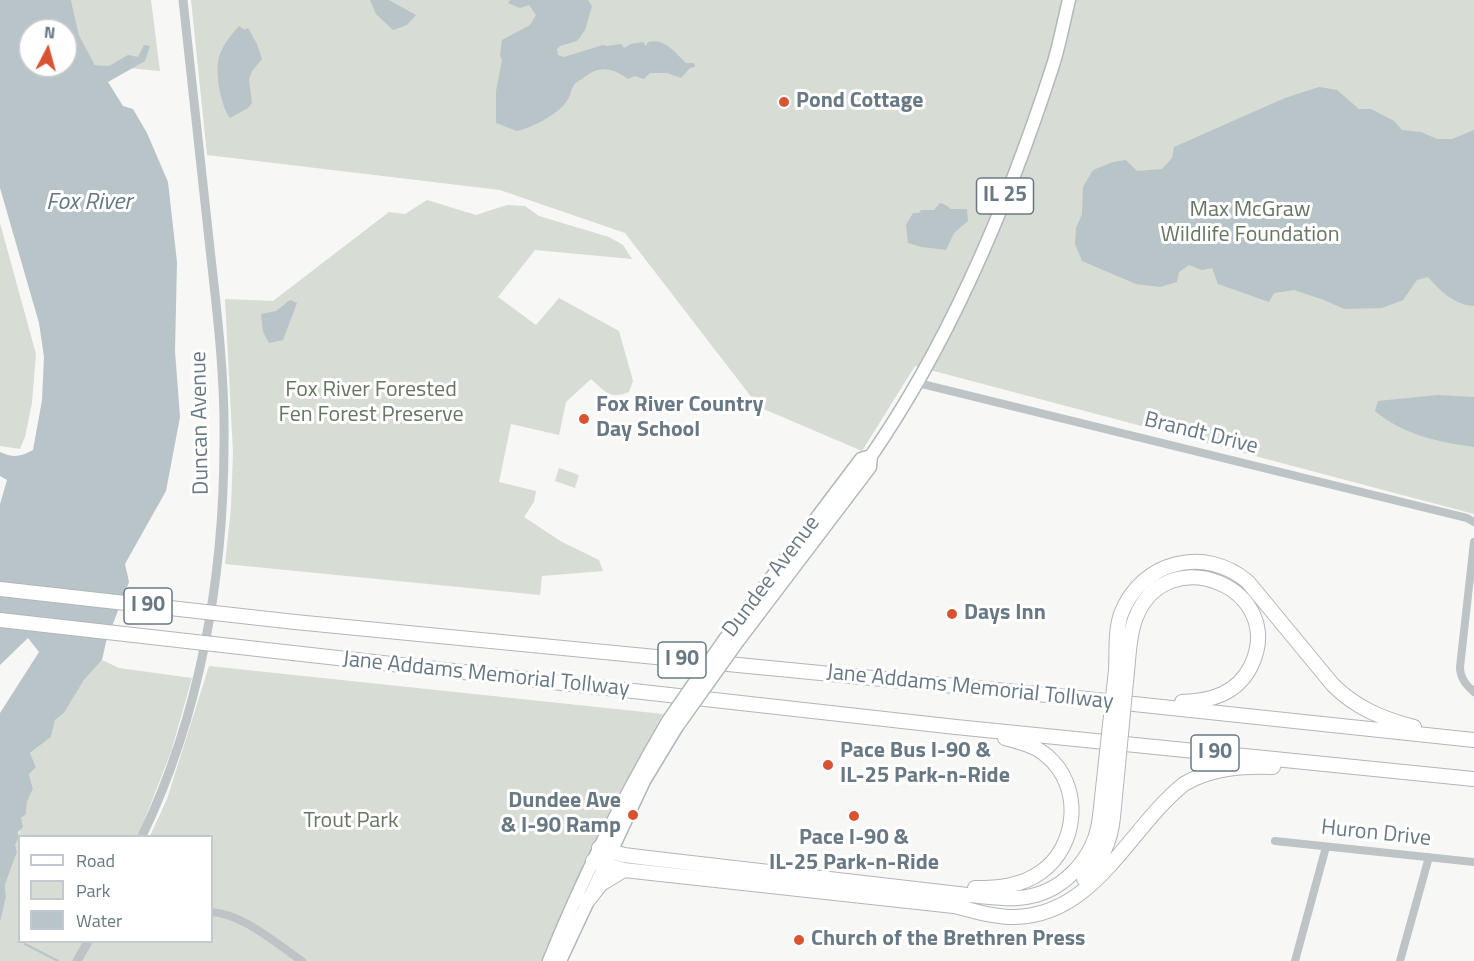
<!DOCTYPE html>
<html>
<head>
<meta charset="utf-8">
<style>
  body { margin:0 }
  #map { position:relative; width:1474px; height:961px; overflow:hidden; background:#f7f7f5; font-family:"Titillium Web",sans-serif }
  canvas { display:block }
  .legend { position:absolute; left:18px; top:835px; width:195px; height:108px; box-sizing:border-box; background:#fff; border:2px solid #c3c9ce; margin:0; padding:8px 10px; list-style:none; font-size:18px; color:#687984 }
  .legend li { display:flex; align-items:center; gap:12px; height:30px }
  .legend b { width:30px; border:2px solid #c3c9ce }
  .north { position:absolute; left:18px; top:18px; width:60px; height:60px; box-sizing:border-box; background:#fff; border:2px solid #c3c9ce; border-radius:50%; rotate:6deg; font-size:16px; font-weight:700; line-height:24px; text-align:center; color:#687984 }
  .north::after { content:''; display:block; margin:auto; width:21px; height:27px; background:#d95333; clip-path:polygon(50% 0,100% 100%,50% 72%,0 100%) }
</style>
</head>
<body>
<div id="map">
<canvas width="1474" height="961"></canvas>
<ul class="legend">
<li><b style="height:8px;background:#fff"></b>Road</li>
<li><b style="height:16px;background:#d7dcd4"></b>Park</li>
<li><b style="height:16px;background:#b8c4c8"></b>Water</li>
</ul>
<div class="north">N</div>
</div>
<script>
const ctx = document.querySelector('canvas').getContext('2d');
ctx.lineJoin = 'round';
function fillPath(path, color) { ctx.fillStyle = color; ctx.fill(path, 'evenodd'); }
function strokePath(path, color, width, dash) { ctx.strokeStyle = color; ctx.lineWidth = width; ctx.lineCap = dash ? 'butt' : 'round'; ctx.setLineDash(dash || []); ctx.stroke(path); }
function label(font, color, halo, rows, align = 'center') {
  ctx.font = font + ' "Titillium Web",sans-serif'; ctx.lineWidth = 6; ctx.setLineDash([]); ctx.textBaseline = 'middle'; ctx.strokeStyle = halo; ctx.fillStyle = color; for (const [text, x, y, turn = 0] of rows) {
    ctx.save(); ctx.translate(x, y); ctx.rotate((+turn || 0) * Math.PI / 180); ctx.textAlign = isNaN(turn) ? turn : align; if (halo) ctx.strokeText(text, 0, 0); ctx.fillText(text, 0, 0); ctx.restore();
  }
}
fillPath(new Path2D(`
  M71,0H151L160,71L95,65L79,35Z
  M191,0H1474V514L915,366L862,451L759,407L625,233L500,190L207,155Z
  M427,200L476,215L507,205L525,206L539,216L609,237L623,245L632,259L535,250L498,297L536,325L559,298L619,331L633,381L629,392C609,400 605,391 591,379L566,402L559,435L511,424L499,482L536,491L534,502L524,517L562,542L599,560L603,571L542,576L540,595L225,564L231,508L233,452L225,299L273,301L389,212L405,214Z
  M0,223L36,354L32,403L25,437L20,449L0,446Z
  M559,468L579,475L575,488L555,481Z
  M102,660L119,668L192,678L171,752L138,836H20V942H84L73,961H0V923L6,897L5,885L17,852L14,845L19,836L21,818L26,813L27,802L33,789L29,773L36,767L30,753L51,737L55,720L64,713L84,680Z
  M209,666L663,714L614,802L563,908L545,961H82L93,942H212V836H150L167,799Z`), '#d7dcd4');
fillPath(new Path2D(`
  M0,0H71L79,35L95,65L109,66L128,55L138,57L144,45L150,46L145,61L108,82L123,106L133,109L147,133L168,182L177,262L175,351L180,417L166,491L125,564L129,582L106,642L102,660L84,680L64,713L55,720L51,737L30,753L36,767L29,774L33,789L27,802L26,814L21,818L23,827L18,832L19,836L15,845L17,852L5,885L6,897L0,923V713L39,652L28,638L0,665V504L7,480L0,476V452C14,458 20,457 33,450L42,400L44,357L39,323L0,188ZM30,30H66V66H30Z
  M370,0H389L416,15L407,25L393,30L376,14Z
  M510,0H588L592,6L585,30L577,41L560,46L557,49L558,55L564,57L603,45L607,46L621,44L624,48L631,44L643,42L646,46L648,42C665,38 674,52 686,63H694L695,67L690,68L681,78L667,73H650L644,79L635,76L628,79C612,67 598,65 582,79C579,81 576,82 574,85C569,93 572,96 563,106C552,117 533,127 517,131L496,123V91L502,60L500,55L502,40L530,25L536,15L529,5L520,8L508,3Z
  M239,26L245,30L248,28L257,44L262,59L252,71L249,80L252,103L248,108L230,118C220,104 214,70 220,54C224,43 232,34 239,26Z
  M1319,87L1337,90L1359,109H1371L1394,121L1402,130L1421,132L1437,139H1452L1474,130V306C1455,305 1440,291 1428,277L1417,280L1403,300L1382,308L1344,309L1324,300L1294,290L1274,293L1269,302L1218,284L1212,268L1202,270L1189,265L1179,272L1177,282L1160,287L1136,284L1082,261L1075,244L1076,228L1082,214L1083,187L1093,170L1113,162L1126,160L1137,171L1162,169L1172,158L1174,147L1285,98Z
  M940,203L944,204L951,209H967L968,221L954,233L946,250L922,247L908,243L906,225L913,213H919L921,210H934Z
  M290,300L297,303L283,340L269,343L263,332L261,314L276,311Z
  M1437,395L1474,397V447C1439,442 1403,435 1375,411L1378,401Z`), '#b8c4c8');
strokePath(new Path2D(`
  M25,944L58,961`), '#b8c4c8', 2);
const primary = new Path2D(`
  M725,639L861,459L871,456
  M738,641L870,467L871,456C953,337 1010,199 1054,62C1060,42 1064,20 1069,0
  M549,961C582,878 623,798 668,721
  M560,961L644,781L676,728`);
const motorway = new Path2D(`
  M295,622L1068,697L1474,740
  M293,653L956,727L1474,779
  M1116,670C1117,652 1115,632 1121,614C1141,561 1205,545 1248,582L1333,685C1356,708 1383,719 1414,727
  M1127,671C1129,654 1129,634 1136,617C1168,538 1288,589 1251,666C1237,694 1211,701 1182,702
  M599,848L624,855L648,858L967,895C984,896 1002,899 1018,898C1062,895 1096,858 1100,816
  M593,861L624,870L963,907
  M1084,879C1101,862 1111,840 1113,817
  M975,888C998,888 1022,886 1041,872C1078,846 1083,786 1047,756C1036,746 1020,742 1005,738
  M586,903L601,884L624,870
  M955,906C974,911 994,917 1014,917C1095,916 1128,829 1184,784C1211,768 1242,766 1273,767`);
strokePath(primary, '#b2b7bb', 15);
strokePath(motorway, '#b2b6b9', 16);
strokePath(new Path2D(`
  M918,383L1467,518L1474,522
  M1474,542L1460,667C1460,678 1466,685 1474,692
  M1275,841L1474,862
  M212,912C245,915 275,943 302,961
  M1295,961L1326,847
  M1400,961L1429,857`), '#bec3c6', 8);
strokePath(new Path2D(`
  M142,836C200,716 224,577 224,443C225,381 218,319 211,258C202,172 192,86 183,0
  M77,961L88,942`), '#bec3c6', 9);
strokePath(primary, '#fff', 12);
strokePath(motorway, '#fff', 14);
const primaryBridge = new Path2D(`
  M668,721L725,639
  M676,728L738,641`);
const motorwayBridge = new Path2D(`
  M0,589L295,622
  M0,620L293,653
  M1100,816L1116,670
  M1113,817L1127,671`);
strokePath(primaryBridge, '#b2b7bb', 15, []);
strokePath(motorwayBridge, '#b2b6b9', 16, []);
strokePath(primaryBridge, '#fff', 12);
strokePath(motorwayBridge, '#fff', 14);
for (const [x, y, r, color] of [
  [784,102,6,"#d95333"],
  [584,419,6,"#d95333"],
  [952,614,6,"#d95333"],
  [828,765,6,"#d95333"],
  [633,815,6,"#d95333"],
  [854,816,6,"#d95333"],
  [799,940,6,"#d95333"]
]) { const dot = new Path2D(); dot.arc(x, y, r, 0, 2 * Math.PI); ctx.fillStyle = color; ctx.fill(dot); strokePath(dot, '#fff', 2); }
for (const [x, y, w] of [
  [1005,196,57],
  [148,606,48],
  [682,660,48],
  [1215,753,48]
]) { const box = new Path2D(); box.roundRect(x - w / 2, y - 18, w, 36, 4.5); ctx.fillStyle = '#fff'; ctx.fill(box); strokePath(box, '#687984', 1.5); }
label('bold 21px', '#687984', null, [
  ["IL 25",1005,196],
  ["I 90",148,606],
  ["I 90",682,660],
  ["I 90",1215,753]
]);
label('bold 22px', '#687984', '#fff', [
  ["Pond Cottage",796,102],
  ["Fox River Country",596,406],
  ["Day School",596,431],
  ["Days Inn",964,614],
  ["Pace Bus I-90 &",840,752],
  ["IL-25 Park-n-Ride",840,777],
  ["Dundee Ave",621,802,"right"],
  ["& I-90 Ramp",621,827,"right"],
  ["Pace I-90 &",854,839,"center"],
  ["IL-25 Park-n-Ride",854,864,"center"],
  ["Church of the Brethren Press",811,940]
], 'left');
label('22px', '#677663', '#fff', [
  ["Max McGraw",1250,211],
  ["Wildlife Foundation",1250,236],
  ["Fox River Forested",371,391],
  ["Fen Forest Preserve",371,416],
  ["Trout Park",351,822]
]);
label('22px', '#687984', '#fff', [
  ["Duncan Avenue",201,423,-91],
  ["Brandt Drive",1201,434,14],
  ["Dundee Avenue",772,577,-53],
  ["Jane Addams Memorial Tollway",486,675,6],
  ["Jane Addams Memorial Tollway",970,688,6],
  ["Huron Drive",1376,834,6]
]);
label('italic 24px', '#64797f', '#fff', [
  ["Fox River",89,203]
]);
</script>
</body>
</html>
